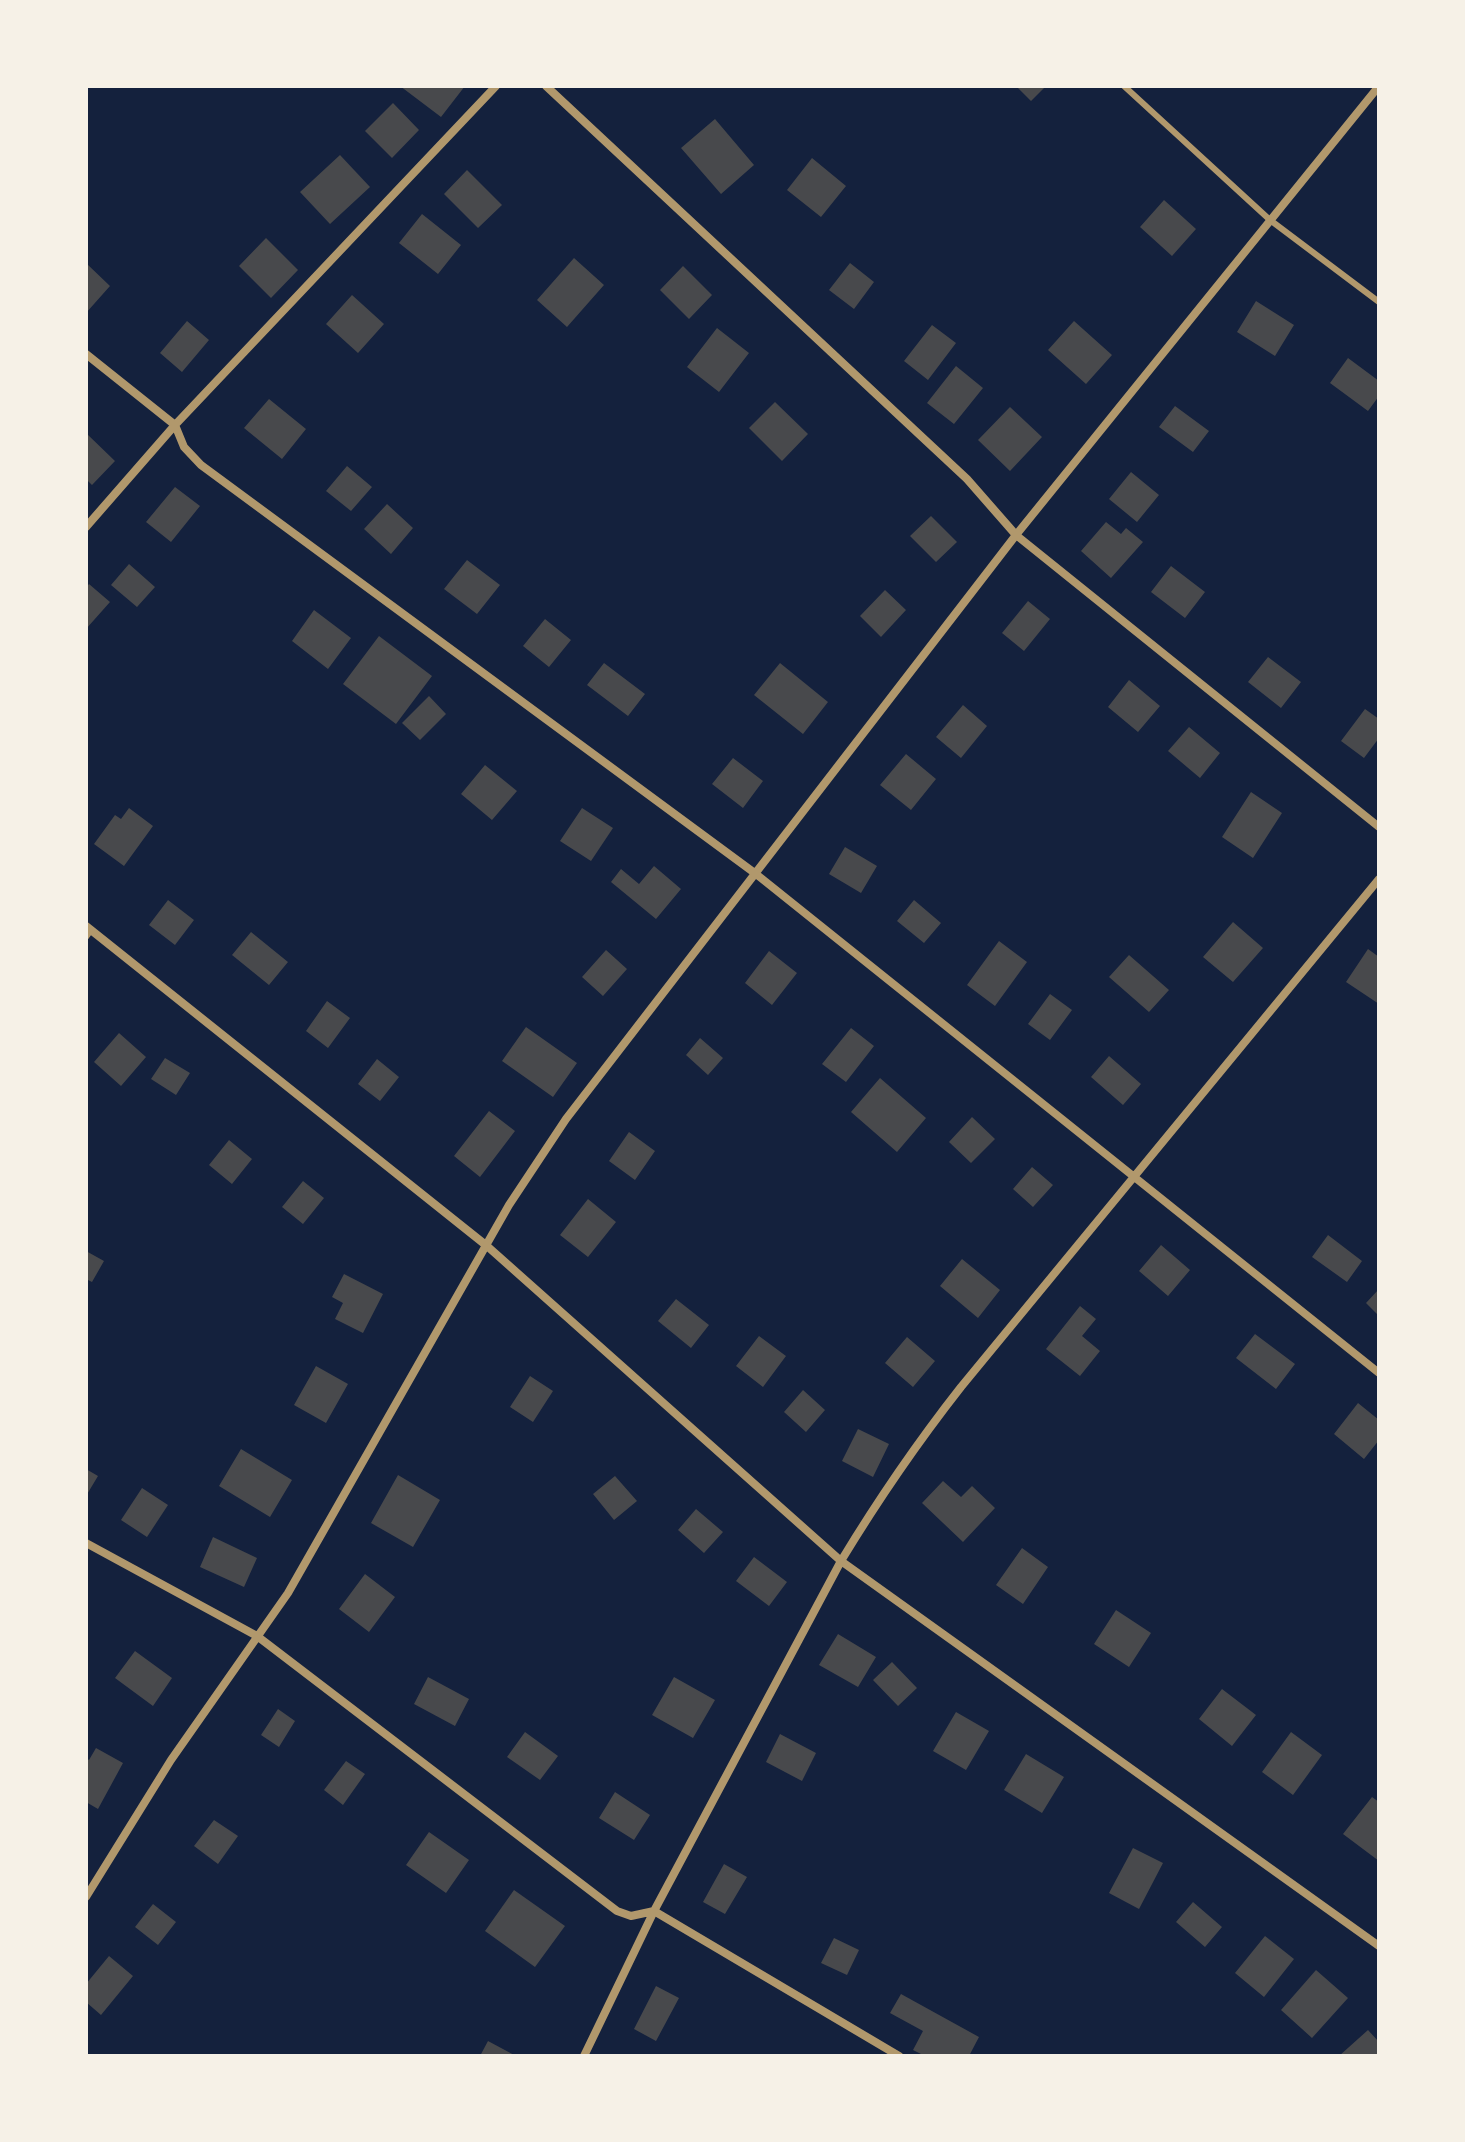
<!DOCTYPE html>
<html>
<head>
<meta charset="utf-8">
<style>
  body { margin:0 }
  #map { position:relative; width:1465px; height:2142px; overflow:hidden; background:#14213d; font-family:"Nunito Sans",sans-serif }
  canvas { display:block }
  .frame { position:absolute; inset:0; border:88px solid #f6f1e7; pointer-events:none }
</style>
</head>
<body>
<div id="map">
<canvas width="1465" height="2142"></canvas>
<div class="frame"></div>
</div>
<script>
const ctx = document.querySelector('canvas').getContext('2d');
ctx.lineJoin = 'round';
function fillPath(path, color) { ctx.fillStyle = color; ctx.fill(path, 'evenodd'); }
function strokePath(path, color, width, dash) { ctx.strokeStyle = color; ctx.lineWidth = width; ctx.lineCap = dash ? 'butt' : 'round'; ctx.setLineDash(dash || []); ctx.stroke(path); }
fillPath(new Path2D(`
  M400,86H465L441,117Z
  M1016,86H1046L1031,101Z
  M393,103L419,130L392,158L365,131Z
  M715,119L754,165L721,194L681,148Z
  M340,155L370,187L330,224L300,192Z
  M812,158L846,186L821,217L787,190Z
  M467,170L502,205L478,228L444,194Z
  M1164,200L1196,229L1172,256L1140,227Z
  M422,214L461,245L438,274L399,243Z
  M266,238L298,270L271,298L239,266Z
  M574,258L604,285L567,327L537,300Z
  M86,263L110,286L86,313Z
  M850,263L874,282L854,309L829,290Z
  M683,266L712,295L689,319L660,290Z
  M352,295L384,324L358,353L326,324Z
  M1256,301L1294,325L1275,356L1237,332Z
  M187,321L209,340L182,372L160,353Z
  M1074,321L1112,355L1086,384L1048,350Z
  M932,325L956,343L928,380L904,361Z
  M717,328L749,353L719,392L687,367Z
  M1348,358L1379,381V396L1368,411L1330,383Z
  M956,366L983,388L954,424L927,403Z
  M269,399L306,429L282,459L244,428Z
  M775,402L808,434L782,461L749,428Z
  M1175,406L1209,431L1193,452L1159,427Z
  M1010,407L1042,437L1010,471L978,440Z
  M86,433L115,461L92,485L86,479Z
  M347,466L372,487L351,511L326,491Z
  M1131,472L1159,495L1137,522L1109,499Z
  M175,487L200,506L171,542L146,522Z
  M387,504L413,528L391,554L364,529Z
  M931,516L957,542L936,562L910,536Z
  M1106,522L1121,534L1126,528L1143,542L1111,578L1081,551Z
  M467,560L500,585L477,614L444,589Z
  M129,564L155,587L137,607L111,585Z
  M1171,566L1205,592L1185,618L1151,592Z
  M89,584L110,602L86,629V588Z
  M885,590L906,610L881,637L860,616Z
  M1028,601L1050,619L1024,651L1002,633Z
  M314,610L351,638L328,669L292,641Z
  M545,619L571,640L549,667L523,646Z
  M379,636L432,676L396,724L343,684Z
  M1268,657L1301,682L1281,708L1248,682Z
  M604,663L645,694L628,716L587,685Z
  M780,663L828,702L803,734L754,695Z
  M1129,680L1160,706L1138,732L1108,707Z
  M429,696L446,714L420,740L402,723Z
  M963,705L987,726L961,758L936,737Z
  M1365,709L1379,719V738L1364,758L1341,741Z
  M1189,727L1220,753L1200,778L1168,751Z
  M906,754L936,779L911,810L880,785Z
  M733,758L763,781L743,808L712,784Z
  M485,765L517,791L492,820L461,794Z
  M1251,792L1282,813L1253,858L1222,837Z
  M129,808L153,826L124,866L94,844L115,815L121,819Z
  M582,808L613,828L591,861L560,841Z
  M845,847L877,866L861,893L829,874Z
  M654,866L681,889L656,919L611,882L621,869L639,884Z
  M168,900L194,920L175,945L149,925Z
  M914,900L941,923L924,943L897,921Z
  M1233,922L1263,948L1233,982L1203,957Z
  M251,932L288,962L269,985L232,955Z
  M999,941L1027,962L995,1006L967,985Z
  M1368,949L1379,957V1004L1346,982Z
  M606,950L627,969L603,996L582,977Z
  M769,951L797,973L772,1005L745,983Z
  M1129,955L1169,990L1149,1012L1109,977Z
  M1050,994L1072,1010L1050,1040L1028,1024Z
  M327,1001L350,1018L328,1048L306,1031Z
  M526,1027L577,1063L553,1097L502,1061Z
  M851,1028L874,1046L846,1082L822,1064Z
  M119,1033L146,1057L121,1086L94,1062Z
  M700,1038L723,1058L708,1075L686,1055Z
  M1109,1056L1141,1084L1123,1105L1091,1077Z
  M165,1058L190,1073L176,1095L151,1079Z
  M377,1059L399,1077L380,1101L358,1084Z
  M880,1078L926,1118L897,1152L851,1112Z
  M489,1111L515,1131L480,1177L454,1156Z
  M972,1117L995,1139L971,1163L949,1142Z
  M629,1132L655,1151L635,1180L609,1161Z
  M229,1140L252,1159L232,1184L209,1165Z
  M1032,1167L1053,1185L1033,1207L1013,1189Z
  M303,1181L324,1198L303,1224L282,1207Z
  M588,1199L616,1222L588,1257L560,1235Z
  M1328,1235L1362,1261L1347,1282L1312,1257Z
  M1161,1245L1190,1270L1168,1296L1139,1271Z
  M86,1251L104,1261L92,1282L86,1279Z
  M962,1259L1000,1290L978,1318L940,1286Z
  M344,1274L383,1294L363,1333L335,1319L343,1303L332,1297Z
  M1379,1289V1316L1366,1303Z
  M676,1299L709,1325L691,1348L658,1321Z
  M1080,1306L1096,1319L1082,1336L1100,1351L1080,1376L1046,1349Z
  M1255,1334L1295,1364L1276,1389L1236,1358Z
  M759,1336L786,1356L763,1387L736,1366Z
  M907,1337L935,1361L913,1387L885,1363Z
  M316,1366L348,1384L326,1423L294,1405Z
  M530,1376L553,1391L533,1422L510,1407Z
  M803,1390L825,1410L806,1432L784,1412Z
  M1358,1403L1379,1420V1440L1364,1459L1334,1434Z
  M858,1429L889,1444L873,1477L842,1461Z
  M241,1449L292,1480L270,1517L219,1486Z
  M86,1469L98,1476L86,1496Z
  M398,1475L440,1500L413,1547L371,1523Z
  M615,1476L637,1501L614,1520L593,1494Z
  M943,1481L961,1497L972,1486L995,1508L963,1542L922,1503Z
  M142,1488L168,1505L147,1537L121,1520Z
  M696,1509L723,1532L704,1553L678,1530Z
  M213,1537L257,1558L244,1587L200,1567Z
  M1022,1548L1048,1567L1023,1604L996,1585Z
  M754,1557L787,1582L769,1606L736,1581Z
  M365,1574L395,1597L369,1632L339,1609Z
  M1116,1610L1151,1633L1129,1667L1094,1644Z
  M838,1634L876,1657L858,1687L819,1665Z
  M135,1651L172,1678L153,1706L115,1678Z
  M892,1662L917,1688L898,1706L873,1680Z
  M428,1677L469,1699L455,1726L414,1704Z
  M674,1677L715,1700L693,1738L652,1715Z
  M1222,1689L1256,1715L1232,1746L1199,1719Z
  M278,1709L295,1721L279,1747L261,1735Z
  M956,1712L989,1731L966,1770L933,1751Z
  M525,1732L558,1756L540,1780L507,1757Z
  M1291,1732L1322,1755L1293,1795L1262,1772Z
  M780,1734L816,1753L802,1781L766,1762Z
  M96,1748L123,1763L98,1809L86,1802V1758L89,1760Z
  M1026,1754L1064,1777L1042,1813L1004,1790Z
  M346,1761L365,1774L343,1805L324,1790Z
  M615,1792L650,1815L634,1840L599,1818Z
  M1372,1797L1379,1802V1861L1343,1834Z
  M214,1820L238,1836L218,1864L194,1846Z
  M429,1832L469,1860L446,1893L406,1865Z
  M1133,1848L1163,1863L1139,1909L1109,1893Z
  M724,1864L747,1877L725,1914L703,1902Z
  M514,1890L565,1926L535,1967L485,1931Z
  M1193,1902L1222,1927L1205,1947L1176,1922Z
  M153,1904L176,1922L158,1945L135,1927Z
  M1265,1936L1294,1959L1264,1997L1235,1973Z
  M834,1938L859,1950L847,1975L821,1963Z
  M109,1956L133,1976L101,2015L86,2002V1984Z
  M1316,1970L1348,1998L1312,2038L1281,2010Z
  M656,1986L679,1998L656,2041L634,2029Z
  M901,1994L979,2037L969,2056H925L913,2050L923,2031L890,2013Z
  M1368,2030L1379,2042V2056H1339Z
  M488,2041L516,2056H480Z`), '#48494c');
strokePath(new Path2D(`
  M1124,86L1270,220L1379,302
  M86,937L91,930`), '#b1986c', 6);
strokePath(new Path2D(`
  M546,86L967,479L1016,535L1379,827
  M86,354L175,425L184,447L201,465L756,874L1379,1373
  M86,527L175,425L496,86
  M86,926L487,1246L841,1561L1379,1946
  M86,1543L257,1636L617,1911L631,1916L654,1911L899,2056
  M86,1897L171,1760L288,1593L509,1205L566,1119L1016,535L1379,86
  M584,2056L654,1911L841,1561C878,1500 917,1443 961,1387L1379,879`), '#b1986c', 8);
</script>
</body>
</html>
